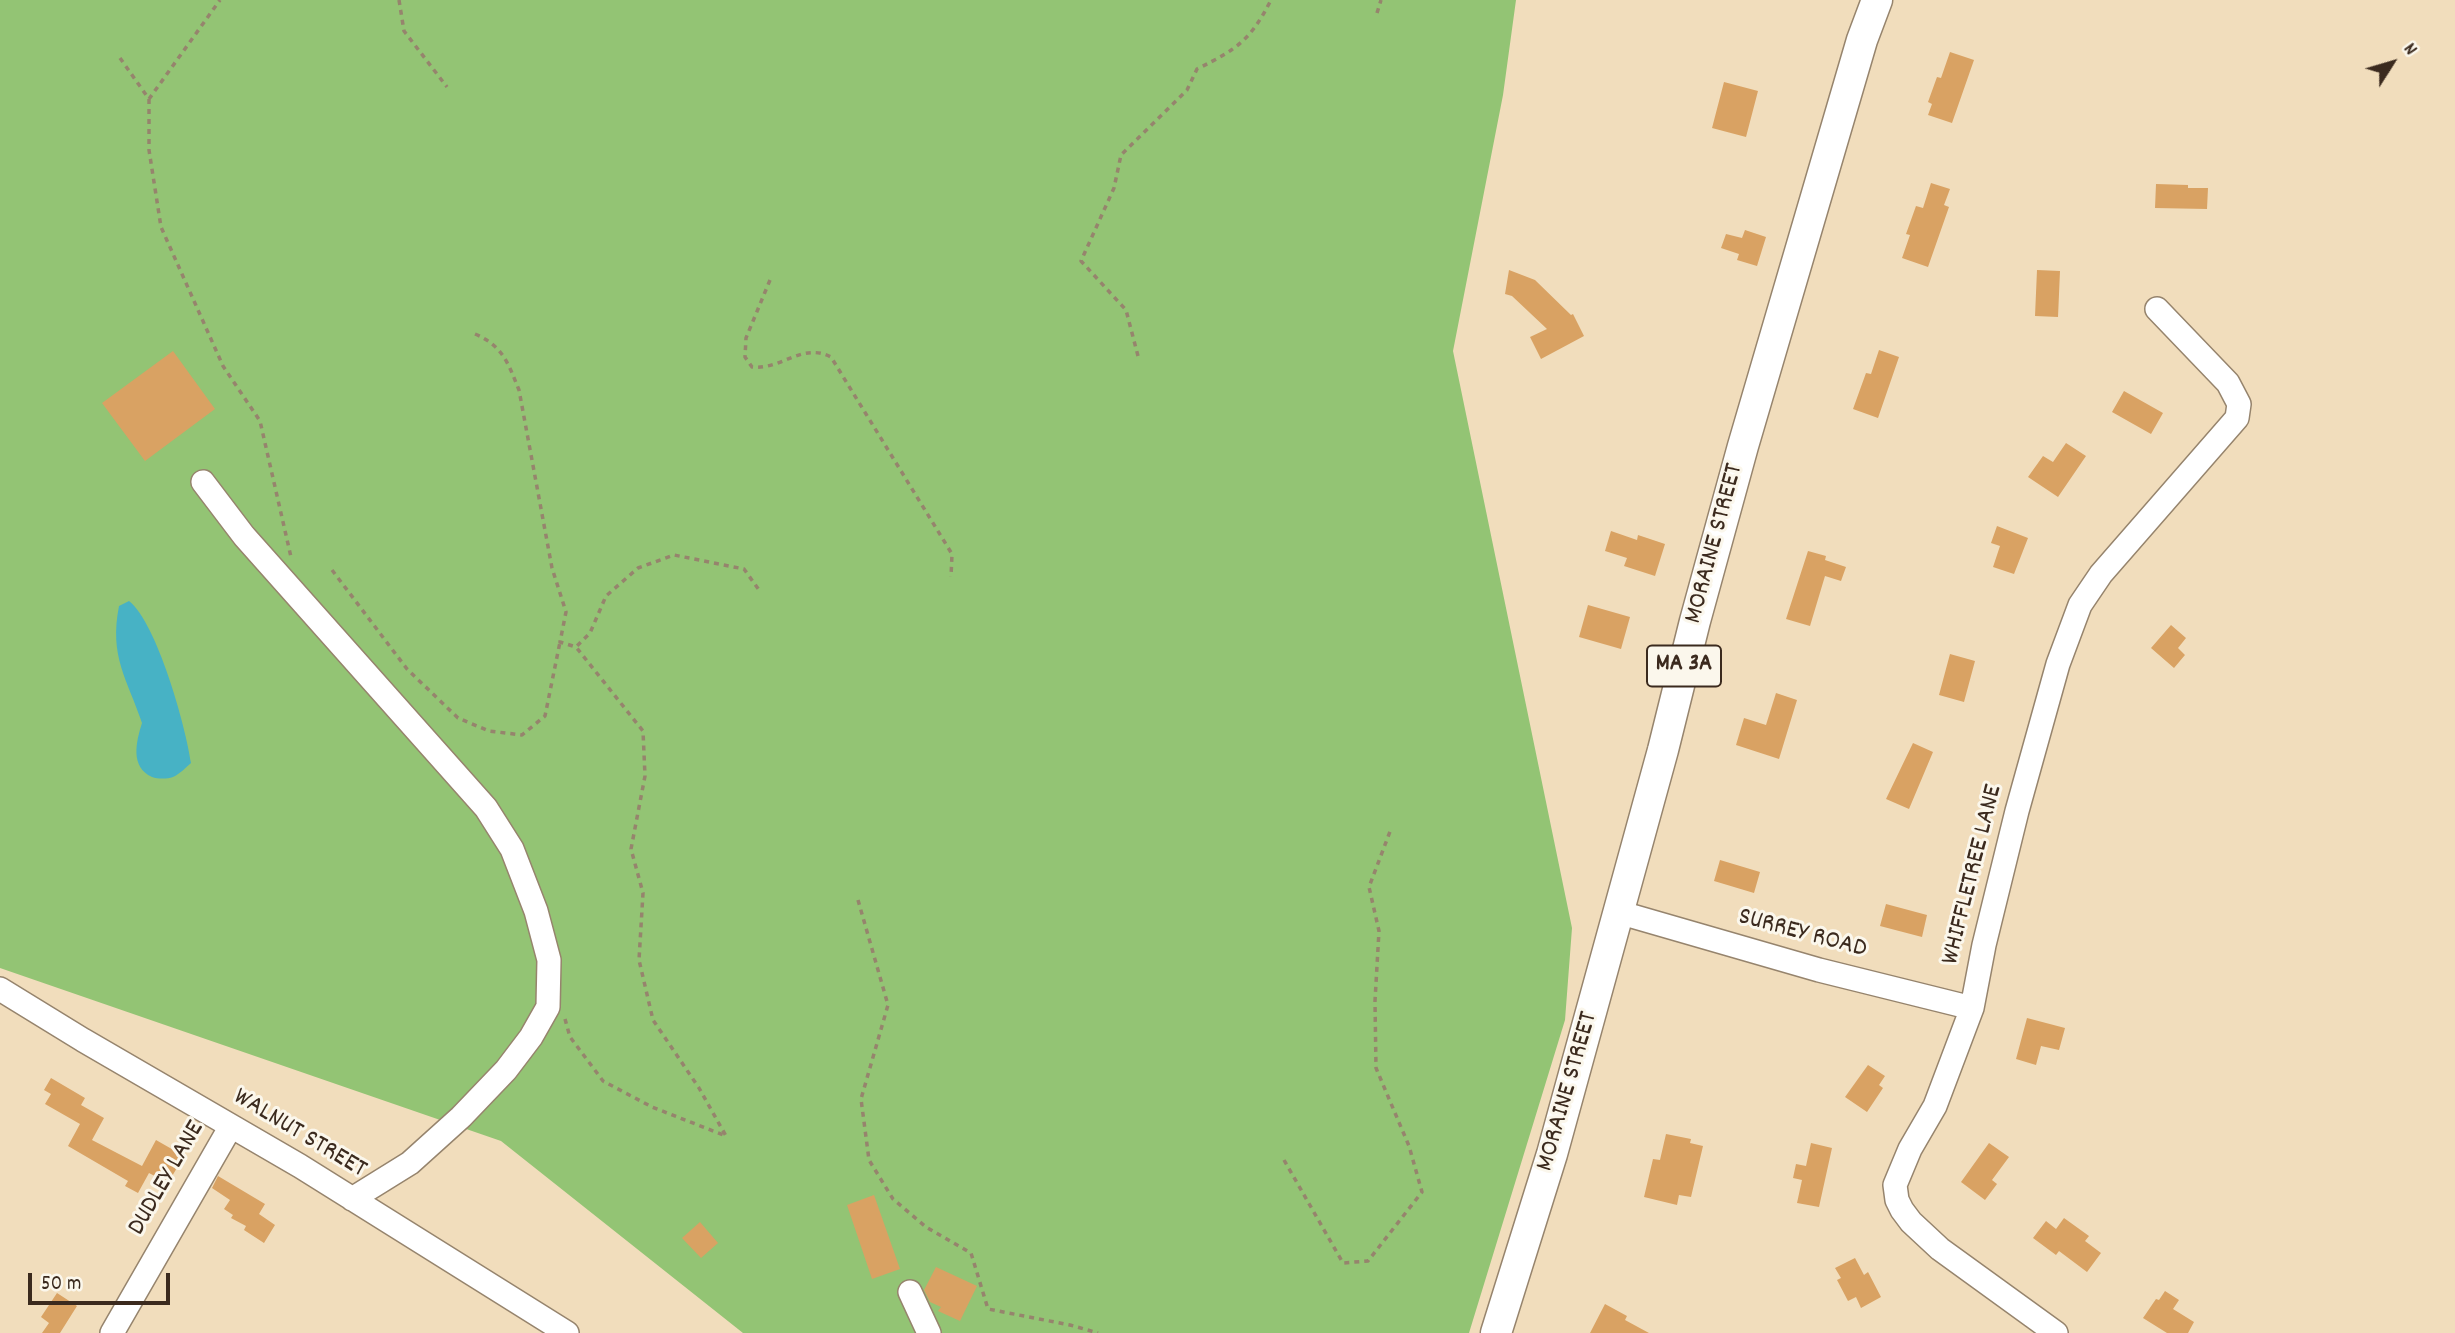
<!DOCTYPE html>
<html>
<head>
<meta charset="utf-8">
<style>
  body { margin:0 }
  #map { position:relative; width:2455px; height:1333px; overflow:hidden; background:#f1ddbc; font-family:Dekko,sans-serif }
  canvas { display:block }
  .north { position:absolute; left:2357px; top:28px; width:70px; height:70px; -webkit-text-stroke:5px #fbf7ec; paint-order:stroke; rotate:53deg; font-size:19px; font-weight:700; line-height:28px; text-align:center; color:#3b2a1e }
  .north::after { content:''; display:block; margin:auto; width:24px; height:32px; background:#3b2a1e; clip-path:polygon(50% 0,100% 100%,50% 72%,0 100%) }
  .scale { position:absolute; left:28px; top:1273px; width:142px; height:32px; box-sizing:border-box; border:4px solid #3b2a1e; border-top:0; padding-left:9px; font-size:21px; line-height:24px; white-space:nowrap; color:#3b2a1e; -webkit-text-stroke:5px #fbf7ec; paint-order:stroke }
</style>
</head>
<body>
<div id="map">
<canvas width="2455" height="1333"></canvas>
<div class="north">N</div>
<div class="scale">50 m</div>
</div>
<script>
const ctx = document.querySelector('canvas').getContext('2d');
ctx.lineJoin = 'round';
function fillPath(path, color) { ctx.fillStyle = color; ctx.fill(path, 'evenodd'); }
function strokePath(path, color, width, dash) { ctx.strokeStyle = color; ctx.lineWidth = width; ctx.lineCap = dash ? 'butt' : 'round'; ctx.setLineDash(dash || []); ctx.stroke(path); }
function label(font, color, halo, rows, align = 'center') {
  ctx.font = font + ' Dekko,sans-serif'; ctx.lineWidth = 6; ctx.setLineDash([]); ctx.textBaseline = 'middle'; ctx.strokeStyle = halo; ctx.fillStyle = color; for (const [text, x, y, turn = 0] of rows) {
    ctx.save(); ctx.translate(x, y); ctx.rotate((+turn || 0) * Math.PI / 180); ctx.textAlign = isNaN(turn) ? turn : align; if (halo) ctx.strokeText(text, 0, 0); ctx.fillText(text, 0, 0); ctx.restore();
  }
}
fillPath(new Path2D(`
  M0,0H1516L1503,95L1453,351L1572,928L1565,1020L1469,1333H743L501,1141L0,968Z`), '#93c474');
fillPath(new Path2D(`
  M129,601C157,623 186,727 191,763C186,767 180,774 173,777C167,779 158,779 152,777C130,767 136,742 142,723C127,678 109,657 119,606Z`), '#47b2c5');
fillPath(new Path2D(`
  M1950,52L1974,60L1952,123L1928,115L1932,104L1928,102L1937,77L1941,78Z
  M1724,82L1758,91L1746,137L1712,128Z
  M1931,183L1950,189L1944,205L1949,207L1928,267L1902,258L1910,235L1906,234L1916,206L1923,208Z
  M2156,184L2188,185V188H2208L2207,209L2155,208Z
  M1745,230L1766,237L1757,266L1737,260L1739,254L1721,248L1726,234L1742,238Z
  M1509,270L1535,280L1571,315L1573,314L1584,336L1541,359L1530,337L1547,329L1512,296L1505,294Z
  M2037,270L2060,271L2058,317L2035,316Z
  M1879,350L1899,357L1878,418L1853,409L1866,373L1871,374Z
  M173,351L215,409L145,461L102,403Z
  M2124,391L2163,413L2151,434L2112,412Z
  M2066,443L2086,456L2058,497L2028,477L2043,456L2053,462Z
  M1997,526L2028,538L2014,574L1993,567L2000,546L1991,543Z
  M1611,531L1637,540L1638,535L1665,544L1655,576L1624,566L1627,558L1605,551Z
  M1808,551L1826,556L1825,560L1846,567L1841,581L1825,576L1810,626L1786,619Z
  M1588,605L1630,617L1621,649L1579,637Z
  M2171,625L2186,638L2178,648L2185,655L2174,668L2151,648Z
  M1950,654L1975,661L1964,702L1939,695Z
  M1776,693L1797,700L1779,759L1736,745L1744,718L1766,725Z
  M1913,743L1933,752L1909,809L1886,799Z
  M1720,860L1760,872L1754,893L1714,881Z
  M1886,904L1927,915L1922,937L1880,926Z
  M2027,1018L2065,1028L2059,1050L2041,1046L2036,1065L2016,1059Z
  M1868,1065L1885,1076L1879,1085L1883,1088L1867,1112L1845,1097Z
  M51,1078L85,1098L81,1105L104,1118L92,1140L142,1166L156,1140L184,1156L168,1183L149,1173L138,1193L125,1186L128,1181L68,1146L80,1124L45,1104L51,1094L44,1090Z
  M1666,1134L1691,1139L1690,1143L1703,1146L1691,1197L1679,1195L1677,1205L1644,1197L1653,1159L1660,1160Z
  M1811,1143L1832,1148L1819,1207L1797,1203L1802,1180L1793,1178L1796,1164L1806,1166Z
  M1989,1143L2009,1157L1992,1180L1997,1184L1985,1200L1961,1182Z
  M218,1176L265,1204L259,1214L275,1225L264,1243L244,1230L246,1226L231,1218L233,1215L224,1209L230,1200L212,1188Z
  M874,1195L900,1269L872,1279L847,1205Z
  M2064,1218L2089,1236L2085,1241L2101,1253L2087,1272L2059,1251L2056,1255L2033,1238L2046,1221L2056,1229Z
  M700,1222L718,1243L701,1258L682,1238Z
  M1855,1258L1864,1275L1868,1272L1881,1297L1861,1308L1856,1297L1848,1301L1837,1280L1841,1278L1835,1268Z
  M936,1267L977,1286L960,1321L938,1311L941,1307L930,1302L924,1290Z
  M2165,1291L2179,1300L2173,1309L2194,1322L2188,1333H2167L2143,1318L2156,1299L2159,1300Z
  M57,1293L77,1306L60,1333H42L49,1323L41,1317Z
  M1605,1304L1627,1316L1625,1320L1649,1333H1590Z`), '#d9a263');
const minor = new Path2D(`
  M203,482L244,536L486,808L512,849L536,911L549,960L548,1007L531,1037L506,1070L461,1117L410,1163L352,1199
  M1618,912L1819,970L1972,1008
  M0,989L83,1040L300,1166L567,1333
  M910,1292L929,1333
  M112,1333L231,1126
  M2056,1333L1940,1249L1911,1222L1902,1210L1897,1200L1895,1185L1910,1149L1935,1106L1972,1008L1984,945L2017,811L2058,664L2080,605L2101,574L2237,418L2239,404L2228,383L2157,309`);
const major = new Path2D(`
  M1496,1333L1552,1154L1663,750L1695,621L1743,446L1862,40L1877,0`);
strokePath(minor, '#96846d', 26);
strokePath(major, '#96846d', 33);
strokePath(new Path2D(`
  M399,0L404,31L447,87
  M1377,13L1381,0
  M120,58L149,99L220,0
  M149,99V150L161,227L223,366L260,421L291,557
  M770,280L746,338L745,357L752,367C782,370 802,342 831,357L952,554L951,577
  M475,334C503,346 508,363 519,390L552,568L566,612L560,642L576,647L590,633L606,596L638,568L674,555L744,569L759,590
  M1138,356L1126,310L1081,261L1114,188L1121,155L1187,90L1197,69C1237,49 1250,41 1271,0
  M332,570L407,669L458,718L489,731L522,735L545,716L560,642
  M858,900L888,1005L861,1099L869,1160L893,1199L926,1227L971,1253L988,1309L1070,1325L1098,1333
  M565,1019L570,1037L603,1081L652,1107L726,1136L699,1088L653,1020L639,960L643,893L631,849L645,776L643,731L576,647
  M1284,1160L1343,1263L1368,1261L1422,1192L1409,1146L1376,1068L1375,1001L1379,931L1369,887L1391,829`), '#96846d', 3.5, [5, 5]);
strokePath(minor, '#fff', 23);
strokePath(major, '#fff', 30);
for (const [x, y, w] of [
  [1684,666,74]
]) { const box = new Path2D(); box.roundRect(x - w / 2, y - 20.5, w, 41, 5); ctx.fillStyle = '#fbf7ec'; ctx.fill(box); strokePath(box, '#3b2a1e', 2); }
label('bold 24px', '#3b2a1e', null, [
  ["MA 3A",1684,666]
]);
label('26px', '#3b2a1e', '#fbf7ec', [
  ["MORAINE STREET",1716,544,-75],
  ["WHIFFLETREE LANE",1974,875,-76],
  ["SURREY ROAD",1802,935,15],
  ["MORAINE STREET",1569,1092,-74],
  ["WALNUT STREET",299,1135,31],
  ["DUDLEY LANE",168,1179,-60]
]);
</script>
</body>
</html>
